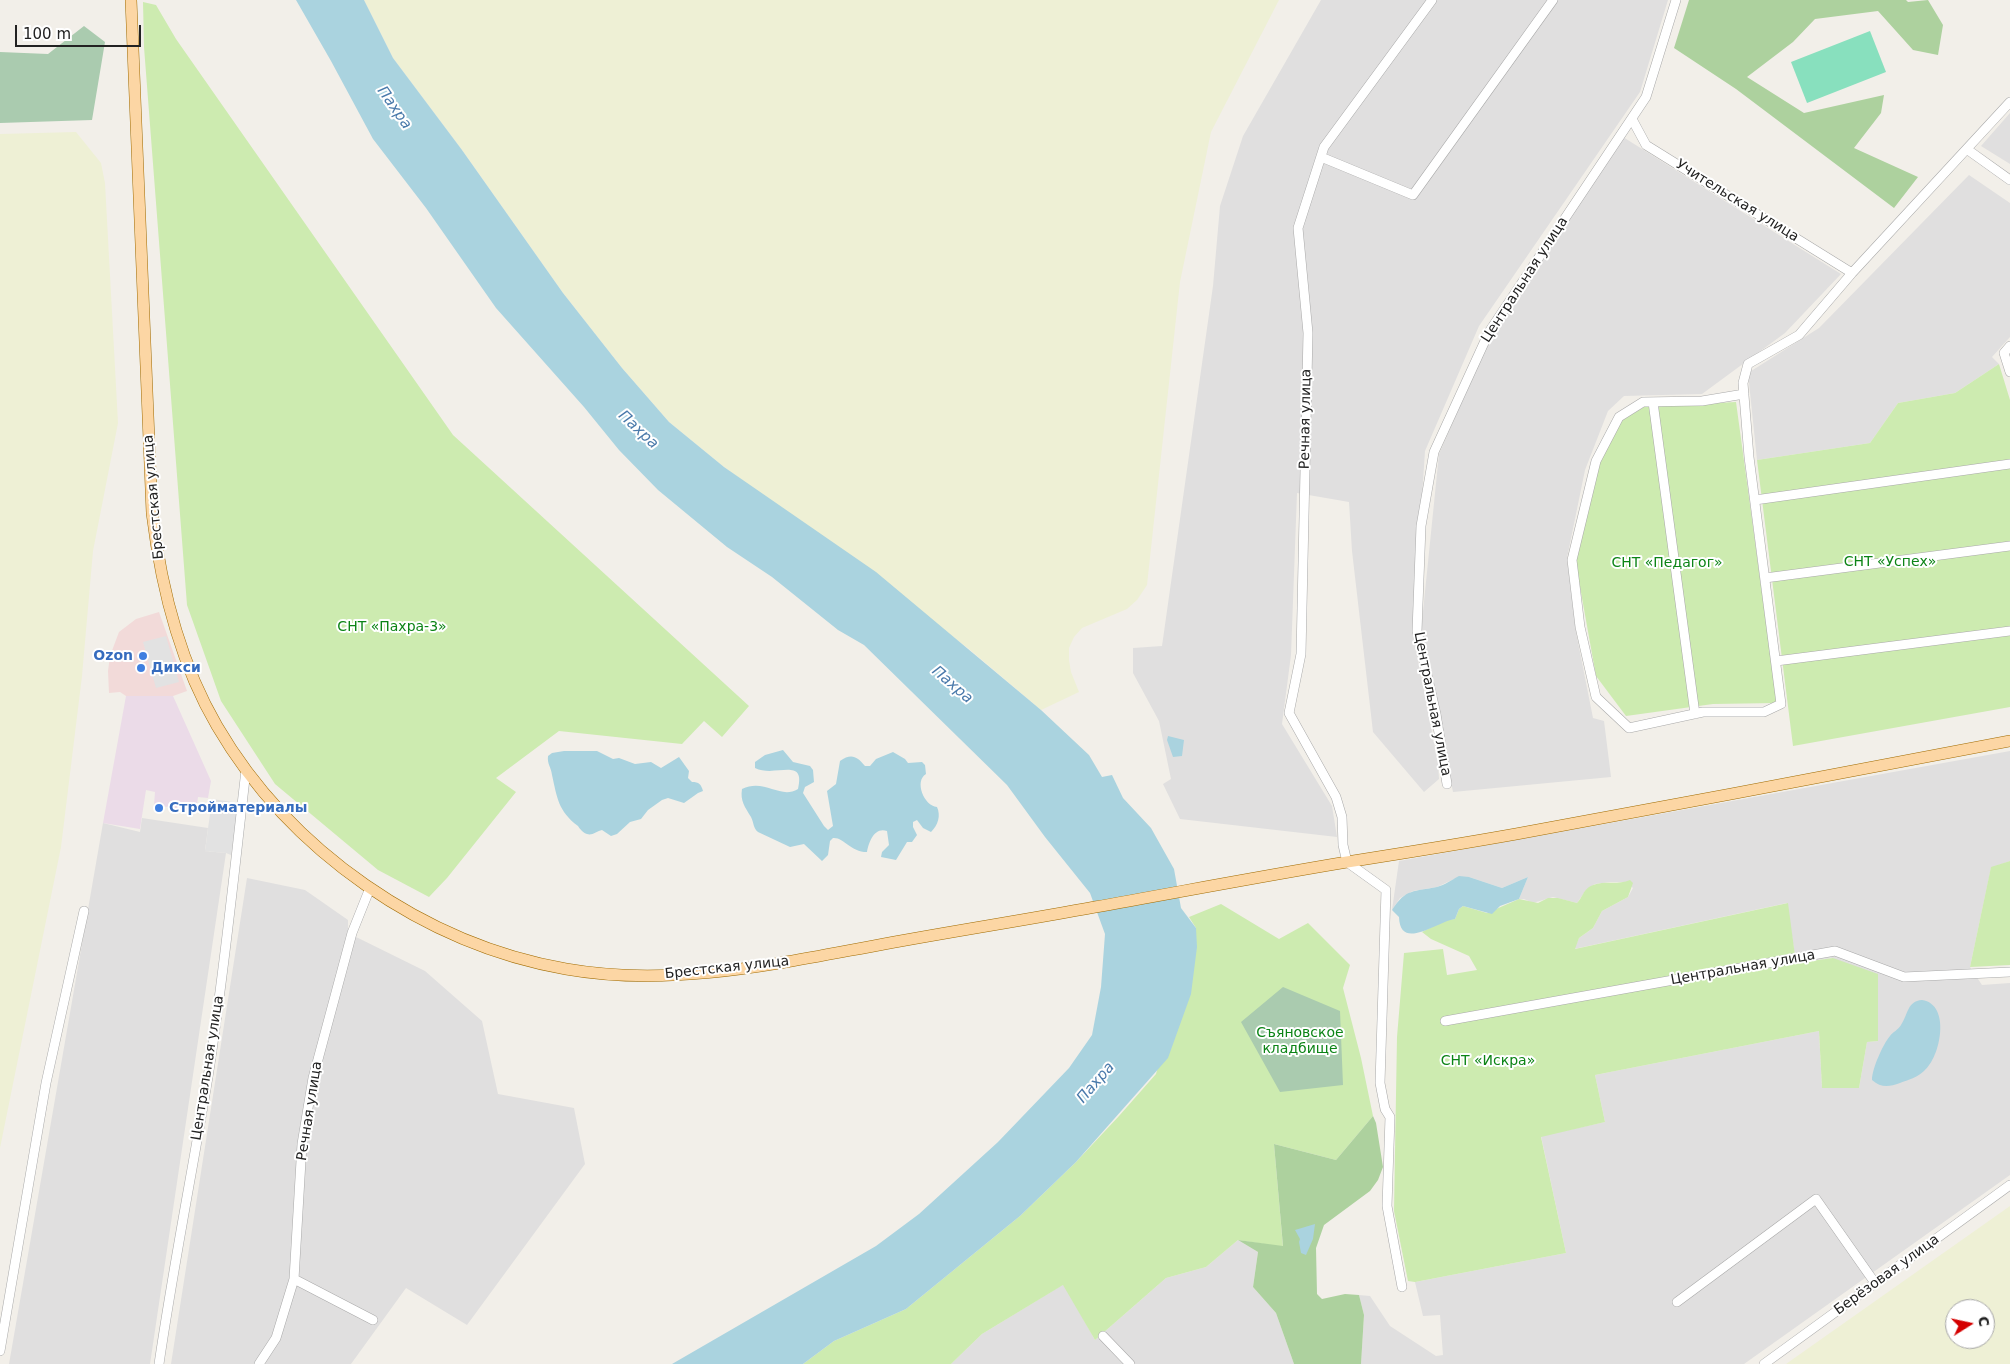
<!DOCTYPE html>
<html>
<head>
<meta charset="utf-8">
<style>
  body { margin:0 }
  #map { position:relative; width:2010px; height:1364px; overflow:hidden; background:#f2efe9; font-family:"DejaVu Sans",sans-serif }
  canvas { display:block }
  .north { position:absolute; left:1945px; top:1299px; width:50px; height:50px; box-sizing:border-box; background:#fff; border:1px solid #a7a7a7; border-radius:50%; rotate:80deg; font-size:14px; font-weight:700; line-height:20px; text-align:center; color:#222 }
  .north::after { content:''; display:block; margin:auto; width:18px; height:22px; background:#d40000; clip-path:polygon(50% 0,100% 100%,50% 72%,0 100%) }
  .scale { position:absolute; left:15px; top:25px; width:126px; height:22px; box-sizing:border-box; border:2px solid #222; border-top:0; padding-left:6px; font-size:15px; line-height:18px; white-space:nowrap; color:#222; -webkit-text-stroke:4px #fff; paint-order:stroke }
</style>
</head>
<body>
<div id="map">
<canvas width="2010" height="1364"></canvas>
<div class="north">С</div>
<div class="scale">100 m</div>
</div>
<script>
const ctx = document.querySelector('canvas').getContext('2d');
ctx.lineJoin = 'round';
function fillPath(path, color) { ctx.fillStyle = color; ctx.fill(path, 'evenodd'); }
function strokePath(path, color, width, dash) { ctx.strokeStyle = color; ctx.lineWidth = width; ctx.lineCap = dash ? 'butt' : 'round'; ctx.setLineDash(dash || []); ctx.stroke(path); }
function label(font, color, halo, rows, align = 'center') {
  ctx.font = font + ' "DejaVu Sans",sans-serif'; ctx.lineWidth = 4; ctx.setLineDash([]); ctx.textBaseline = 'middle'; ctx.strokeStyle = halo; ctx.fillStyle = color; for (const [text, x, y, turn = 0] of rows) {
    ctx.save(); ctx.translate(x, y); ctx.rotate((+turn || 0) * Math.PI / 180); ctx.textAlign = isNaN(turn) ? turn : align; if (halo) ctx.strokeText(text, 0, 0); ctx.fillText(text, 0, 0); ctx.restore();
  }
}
fillPath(new Path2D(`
  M1321,0H1668L1640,92L1479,326L1425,451L1413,634L1438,763L1439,779L1424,792L1373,732L1352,551L1349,502L1297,493L1291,655L1282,724L1332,806L1337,837L1180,819L1163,784L1171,779L1159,721L1133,673V648L1162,646L1213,286L1220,206L1243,136Z
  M2010,113V164L1981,146Z
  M1623,137L1841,274L1785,333L1702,394L1624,396L1608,411L1585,470L1567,558L1576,632L1593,718L1604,721L1611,777L1453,792L1421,631L1439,454L1491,335Z
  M1969,175L2010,203V337L1992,357L1999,364L1955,393L1898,403L1870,443L1757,460L1748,373L1819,328Z
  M2010,751V861L1991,868L1970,967L1982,985L2010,983V1175L1744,1364H1361L1364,1315L1359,1295L1370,1296L1390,1326L1436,1356L1443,1355L1440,1315L1423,1316L1415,1282L1566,1253L1541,1136L1605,1122L1595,1075L1819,1031L1822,1088H1859L1867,1042L1878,1041L1833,958L1796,963L1787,903L1574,949L1579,938L1593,928L1602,911L1628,897L1633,888L1626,882H1610L1595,884L1586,890L1577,903L1553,897L1533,903L1524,899H1519L1528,877L1502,888L1469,877L1454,879L1437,887L1413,891L1400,898L1392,910L1399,861Z
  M142,818L208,828L205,851L226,853L150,1364H9L103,823L140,832Z
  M247,878L305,890L348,920V933L425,971L482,1021L498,1094L574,1108L585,1164L467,1325L406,1288L351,1364H171Z
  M1238,1240L1258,1252L1253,1287L1276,1313L1294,1364H951L982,1334L1064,1284L1095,1340L1166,1278L1206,1267Z`), '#e0dfdf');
fillPath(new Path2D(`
  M159,612L187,691L173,696H126L120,692L109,693L108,671L110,656L119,632L136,619Z`), '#f2dad9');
fillPath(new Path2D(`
  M126,696H173L211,781L208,798L198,797L196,811L154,805L155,792L146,790L140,829L103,823Z`), '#ebdbe8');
fillPath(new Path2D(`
  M364,0H1279L1211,132L1180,282L1147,585L1137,600L1127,609L1082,628L1074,637L1069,648V660L1071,672L1079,692L1041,710L969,649L724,467L669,422L622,368L563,293L462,150L393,58Z
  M76,132L101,163L105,183L118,423L93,551L82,676L61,847L0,1148V134Z
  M2010,1206V1364H1786ZM1955,1309H1985V1339H1955Z`), '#eef0d5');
fillPath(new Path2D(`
  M143,2L156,5L176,39L453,435L749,706L722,737L704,721L682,744L559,731L496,778L516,792L447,878L429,897L378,870L275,784L221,701L187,605L144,47Z
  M1999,364L2010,400V707L1793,746L1757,460L1870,443L1898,403L1955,393Z
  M1736,402L1777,703L1713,704L1626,716L1596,676L1575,559L1598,465L1621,421L1644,407Z
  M2010,861V965L1970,967L1991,867Z
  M1630,880L1633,883L1628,897L1602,911L1593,928L1579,938L1575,949L1788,903L1796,963L1833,958L1878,974V1041L1867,1042L1859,1088H1822L1819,1031L1595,1075L1605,1122L1541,1137L1566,1253L1415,1282L1408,1281L1394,1211L1397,1037L1404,953L1443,949L1447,975L1477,970L1469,956L1431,939L1422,932L1445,920L1455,919L1459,909L1463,906L1487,913L1519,899L1538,903L1548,898H1558L1577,903C1582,898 1583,891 1589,887C1602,879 1617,886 1630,880Z
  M1221,904L1279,939L1308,923L1350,965L1343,988L1361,1058L1373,1116L1336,1160L1274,1144L1283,1247L1238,1240L1206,1267L1166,1278L1095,1340L1063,1285L982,1334L951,1364H803L834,1341L906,1309L1020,1216L1076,1162L1119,1116L1156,1074L1196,928L1189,917Z`), '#cdebb0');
fillPath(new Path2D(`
  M1689,0H1906L1908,2L1928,0L1943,25L1938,55L1913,50L1878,11L1815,19L1793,42L1747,77L1804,113L1884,95L1881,113L1854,148L1918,177L1894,208L1736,89L1674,48Z
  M1373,1116L1376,1123L1383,1167L1378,1180L1370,1191L1324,1225L1316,1248L1317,1294L1322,1299L1345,1294L1359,1295L1364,1315L1361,1364H1294L1276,1313L1253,1287L1258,1252L1238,1240L1283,1246L1274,1144L1336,1160Z`), '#add19e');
fillPath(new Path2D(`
  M84,26L105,42L92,120L0,123V52L48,54Z
  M1283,987L1340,1011L1343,1085L1280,1092L1241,1022Z`), '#aacbaf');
fillPath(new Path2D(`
  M1870,31L1886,72L1807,103L1791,62Z`), '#88e0be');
fillPath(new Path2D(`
  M166,636L179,682L156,688L143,642Z
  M212,799L239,803L231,855L226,853L205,851Z`), '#e2e2e2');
fillPath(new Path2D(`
  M296,0H364L393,58L462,150L563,293L622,368L669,422L724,467L876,572L1041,710L1089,755L1102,777L1112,775L1123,798L1151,828L1174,869L1181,908L1196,928L1197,947L1191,994L1168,1058L1076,1162L1020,1216L906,1309L834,1341L803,1364H672L876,1246L919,1214L998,1142L1069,1068L1092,1035L1101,987L1105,934L1090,893L1045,837L1007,785L864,645L838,630L772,577L727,547L658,490L619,450L584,407L496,308L426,208L373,139L331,61Z
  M1168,736L1184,740L1182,756L1173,757L1167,740Z
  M783,750L793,762L810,766L813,770L814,782L805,787L803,793L824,826L828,830L833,826L827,791L836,784L840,761C851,753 857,756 865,766H870L876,759L893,752L905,759L908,763L922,762L925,765L926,774C914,781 924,806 937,807C941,816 938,825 931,832L923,828L917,820L913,822V827L917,835L912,842H907L896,860L881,857L882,852L889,845L887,831C874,827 869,842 867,852C850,852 844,837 833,838L830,841L828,855L822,861L804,844L790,847L758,832C753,828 754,823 751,817C745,807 740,801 742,789C765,778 780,800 798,789C806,756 775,778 755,768V762L765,755Z
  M564,751H597L613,759L619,758L635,764L651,762L661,768L679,757L689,771L688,778L692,782C699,782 701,784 703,791L698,793L684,803L668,798L662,800L648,810L641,819L630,822L617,834L611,836L602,830C597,831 592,836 587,834C583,833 580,829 578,826C558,811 557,797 552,775C551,767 547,764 548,756L552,753Z
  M1459,876L1469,877L1502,888L1528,877L1519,899L1500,906L1492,914L1463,906L1459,909L1455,919C1438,921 1400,952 1399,917L1392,910C1406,888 1414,892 1437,887C1445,885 1451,880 1459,876Z
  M1922,1000C1951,1004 1941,1057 1924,1071C1918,1077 1908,1080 1900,1083C1889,1087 1881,1088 1872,1080C1872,1069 1883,1044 1890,1036C1893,1032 1898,1030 1901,1025C1908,1015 1907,1001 1922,1000Z
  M1315,1224L1313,1239L1306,1255L1301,1253L1299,1242L1300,1239L1295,1230Z`), '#aad3df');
const minor = new Path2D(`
  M1632,119L1646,145L1852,273
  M1968,150L2010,180
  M1321,157L1413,195L1553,0
  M2010,346L2004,353L2010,372
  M1744,394L1702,401L1643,402L1619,417L1596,461L1572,560L1580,627L1596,697L1629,728L1703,712H1764L1781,704L1749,457L1743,383L1748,364L1799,335L1852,273L2010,102
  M1653,402L1695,714
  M1755,500L2010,464
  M1765,578L2010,546
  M1776,661L2010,631
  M1447,784L1436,714L1417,631L1421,526L1434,452L1489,332L1646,97L1676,0
  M1445,1021L1835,951L1904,977L2010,972
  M294,1279L373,1320
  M1402,1287L1387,1206L1390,1117L1385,1109L1380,1083L1386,890L1347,862L1343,845L1342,817L1336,797L1289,713L1301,654L1308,333L1298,228L1324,147L1432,0
  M1677,1302L1816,1199L1875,1283
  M1103,1336L1130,1364
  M0,1351L46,1083L84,911
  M159,1364C173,1268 192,1173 208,1077C224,975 234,873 246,770
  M259,1364L276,1338L294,1279L302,1144L313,1078L352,933L370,888
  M1764,1364L2010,1185`);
const major = new Path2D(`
  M131,0L152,513C161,587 179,661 217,726C290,851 424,944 566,969C673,988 780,963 884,944C954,931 1025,920 1095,907C1179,892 1263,876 1347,862C1404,853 1460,844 1516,834C1681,804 1845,772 2010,741`);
strokePath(minor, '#a9a9a9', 10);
strokePath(major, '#a06b00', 12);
strokePath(minor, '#fff', 9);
strokePath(major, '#fcd6a4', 11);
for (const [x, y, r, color] of [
  [143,656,5,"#3f7fe0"],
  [141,668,5,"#3f7fe0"],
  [159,808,5,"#3f7fe0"]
]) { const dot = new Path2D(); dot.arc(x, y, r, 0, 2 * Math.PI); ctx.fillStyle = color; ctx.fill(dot); strokePath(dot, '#fff', 2); }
label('14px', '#222', '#fff', [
  ["Учительская улица",1737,201,32],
  ["Центральная улица",1525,280,-57],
  ["Речная улица",1306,419,-89],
  ["Брестская улица",154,497,-95],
  ["Центральная улица",1432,704,79],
  ["Брестская улица",727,968,-6],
  ["Центральная улица",1743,968,-10],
  ["Центральная улица",208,1068,-81],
  ["Речная улица",310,1111,-81],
  ["Берёзовая улица",1887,1275,-36]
]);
label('14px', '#0c8416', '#fff', [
  ["СНТ «Успех»",1890,562],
  ["СНТ «Педагог»",1667,563],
  ["СНТ «Пахра-3»",392,627],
  ["Съяновское",1300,1033],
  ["кладбище",1300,1049],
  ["СНТ «Искра»",1488,1061]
]);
label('bold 14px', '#366cbe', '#fff', [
  ["Ozon",133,656,"right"],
  ["Дикси",151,668],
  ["Стройматериалы",169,808]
], 'left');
label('italic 15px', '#4a7aab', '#fff', [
  ["Пахра",394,108,55],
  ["Пахра",638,430,43],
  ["Пахра",952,685,41],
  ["Пахра",1096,1083,-49]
]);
</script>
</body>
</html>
